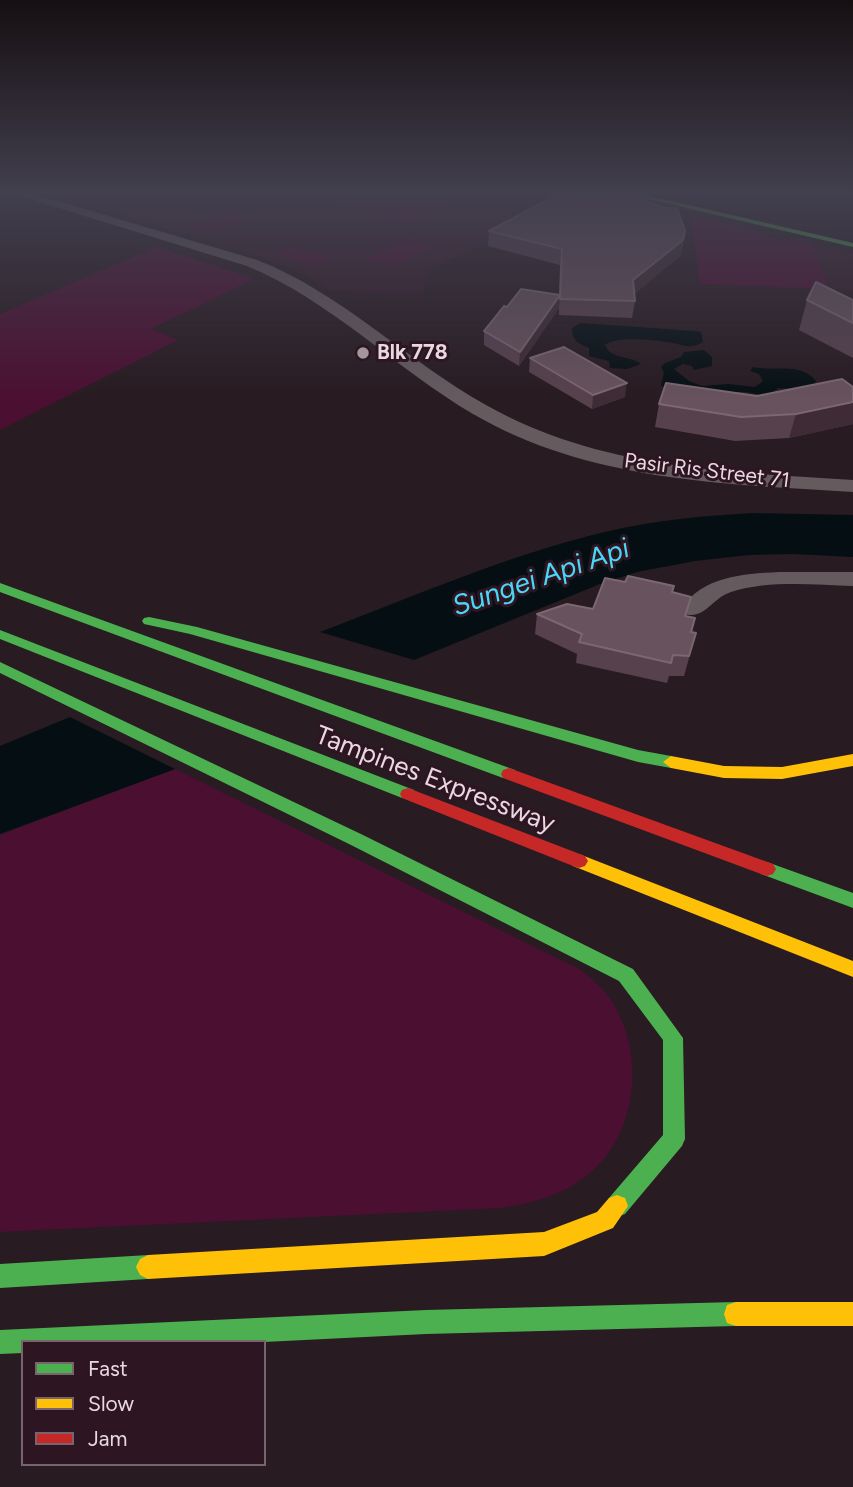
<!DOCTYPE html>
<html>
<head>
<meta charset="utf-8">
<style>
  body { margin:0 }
  #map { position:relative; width:853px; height:1487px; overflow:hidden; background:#281b21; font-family:Figtree,sans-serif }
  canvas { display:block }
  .legend { position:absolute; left:21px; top:1340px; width:245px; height:126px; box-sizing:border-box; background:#2d1621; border:2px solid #78646d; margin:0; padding:9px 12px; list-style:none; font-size:21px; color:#e9d8df }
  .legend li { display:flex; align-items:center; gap:14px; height:35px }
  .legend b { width:35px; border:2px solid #78646d }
</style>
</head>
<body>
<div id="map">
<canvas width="853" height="1487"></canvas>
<ul class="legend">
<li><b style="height:9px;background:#4caf50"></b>Fast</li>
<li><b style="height:9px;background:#ffc107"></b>Slow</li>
<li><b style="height:9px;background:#c62828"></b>Jam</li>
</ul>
</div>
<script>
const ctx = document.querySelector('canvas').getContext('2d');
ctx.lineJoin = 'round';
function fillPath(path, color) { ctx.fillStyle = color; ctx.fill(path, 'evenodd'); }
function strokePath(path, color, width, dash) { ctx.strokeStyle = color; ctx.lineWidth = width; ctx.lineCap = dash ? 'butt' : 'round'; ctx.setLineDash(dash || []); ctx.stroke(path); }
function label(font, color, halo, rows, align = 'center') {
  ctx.font = font + ' Figtree,sans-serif'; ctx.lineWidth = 6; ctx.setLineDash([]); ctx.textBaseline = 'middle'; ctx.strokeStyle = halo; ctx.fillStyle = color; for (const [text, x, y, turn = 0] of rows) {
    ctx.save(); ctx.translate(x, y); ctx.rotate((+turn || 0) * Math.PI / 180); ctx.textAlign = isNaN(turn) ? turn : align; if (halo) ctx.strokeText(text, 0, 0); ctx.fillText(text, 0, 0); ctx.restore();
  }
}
fillPath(new Path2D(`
  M40,193H576L430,270L422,294L330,290L297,270L244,251L124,217L128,215L106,208L100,210Z
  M812,244L853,253V291L829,289Z`), '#341926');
fillPath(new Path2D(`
  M295,193H473L409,223Z
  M229,209L252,216L210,233L186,226Z
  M690,216L760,232L758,234L785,241L789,239L812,244L829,289L700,284Z
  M408,238L435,245L393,266L365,259Z
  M157,247L254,279L151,329L178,340L0,430V314Z
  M291,247L333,258L317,266L276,254Z
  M175,769L579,969C592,979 605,989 613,1003C646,1057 637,1138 585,1177C560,1196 532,1203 501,1208L0,1232V835Z`), '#4b0f32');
fillPath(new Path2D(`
  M581,323L695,331L701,332L703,342C688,351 681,343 666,342C652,340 616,336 605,345C611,360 630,355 641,364L627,369L610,368L609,361L589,356V348C578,343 572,341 572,328Z
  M704,350L712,357V366L694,370L692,366L683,364L674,369L689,381L702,386L728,384L755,387L763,381L759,374L750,371L753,367C773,372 801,362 816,381L814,385L798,389L778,388L768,396L746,392H670L661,385L664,373L661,367L665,363L681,357L684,352Z
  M752,513L853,515V557L793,554L749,555L695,561L637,572L600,584L414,660L320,632C415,596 510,554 609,531C656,520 704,516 752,513Z
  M70,717L175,769L0,834V746Z`), '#050f13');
fillPath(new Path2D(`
  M10,193H31L257,260C342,293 407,361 486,405C599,469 727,472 853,480V492C723,484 588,481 473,414C395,368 330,300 247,266Z
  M779,572H853V586C814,585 769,580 731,592C712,598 705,620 684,614L681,609C703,576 742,574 779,572Z`), '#655b5f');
fillPath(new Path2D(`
  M622,193H637L853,243V247Z
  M0,583L515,770L517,774L515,778H503L0,592Z
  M149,617L197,627L638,750L671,756L679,762L671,768L638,762L190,634L144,624L142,621L144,618Z
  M0,630L414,790L416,794L414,798H402L0,639Z
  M0,662L363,835L633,969L683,1038L685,1139L682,1146L625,1214L617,1217L609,1214L606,1206L609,1198L663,1135V1040L619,981L351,845L0,673Z
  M767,862L853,893V908L761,874L758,869L761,864Z
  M148,1255L156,1259L160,1267L156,1275L148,1279L0,1288V1264Z
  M736,1302L745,1305L748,1314L745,1323L736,1326L426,1334L264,1342H23V1353L0,1354V1330L426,1310Z`), '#4caf50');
fillPath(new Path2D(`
  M853,754V766L782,779L724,778L671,768L663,762L671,756L724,766L782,767Z
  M579,854L853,961V977L573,866L570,861L573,856Z
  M617,1195L625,1198L628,1206L613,1228L544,1256L148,1279L140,1275L136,1267L140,1259L148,1255L544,1232L597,1212L609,1198Z
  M736,1302H853V1326H736L727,1323L724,1314L727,1305Z`), '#ffc107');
fillPath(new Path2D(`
  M509,768L773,864L776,869L773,874L767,876L761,874L503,778L501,774L503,770Z
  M408,788L585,856L588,861L585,866L579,868L573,866L402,798L400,794L402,790Z`), '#c62828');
fillPath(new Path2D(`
  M563,197L685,231L681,255L634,294L635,301L632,318L559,315V302V308L519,366L484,345V331L507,307L559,295L560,265L488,246L489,231Z
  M807,300H853V358L799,330Z
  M530,358L625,397L592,409L529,372Z
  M853,387V424L789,438L735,441L655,427L659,404Z
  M673,592L687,617L695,618L692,632L696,633L684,676H669L667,683L576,663L577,654L535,634L537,614L593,609Z`), '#57414d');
fillPath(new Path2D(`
  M683,240L681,255L631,297L633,280Z
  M560,295L559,308L519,366L520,352Z
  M627,383L625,397L592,409L593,395Z
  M853,402V424L789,438L796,414Z`), '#3e2b35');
const building = new Path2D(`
  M569,193H605L633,196L665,208H677L685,231L683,240L633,280L635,301L560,299L562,249L489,231L557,195L563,197Z
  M816,282L853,300V323L807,300Z
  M521,289L560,295L520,352L484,331L504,306L507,307Z
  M564,347L627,383L593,395L530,358Z
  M842,379L853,387V402L796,414L741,417L659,404L666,383L757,396Z
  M628,576L674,586L672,592L691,597L685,616L695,618L691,632L696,633L689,656L673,655L671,663L579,642L582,634L537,614L567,604L593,609L605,578L625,582Z`);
fillPath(building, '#67525d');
strokePath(building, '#7b6771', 2);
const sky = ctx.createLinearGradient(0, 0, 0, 401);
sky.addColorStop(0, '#160f12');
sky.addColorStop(0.48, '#423f4e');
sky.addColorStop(1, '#423f4e00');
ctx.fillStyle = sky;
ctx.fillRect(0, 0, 853, 401);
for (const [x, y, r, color] of [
  [363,353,7,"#a5969c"]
]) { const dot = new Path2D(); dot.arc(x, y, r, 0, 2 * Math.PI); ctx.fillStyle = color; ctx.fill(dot); strokePath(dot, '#2d1621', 2.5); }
label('bold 21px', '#e9d8df', '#2d1621', [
  ["Blk 778",377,353]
], 'left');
label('21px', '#e9d8df', '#2d1621', [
  ["Pasir Ris Street 71",707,471,7]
]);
label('26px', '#e9d8df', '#2d1621', [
  ["Tampines Expressway",435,780,21]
]);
label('italic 28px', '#4ad7f6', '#2d1621', [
  ["Sungei Api Api",541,578,-19]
]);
</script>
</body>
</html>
